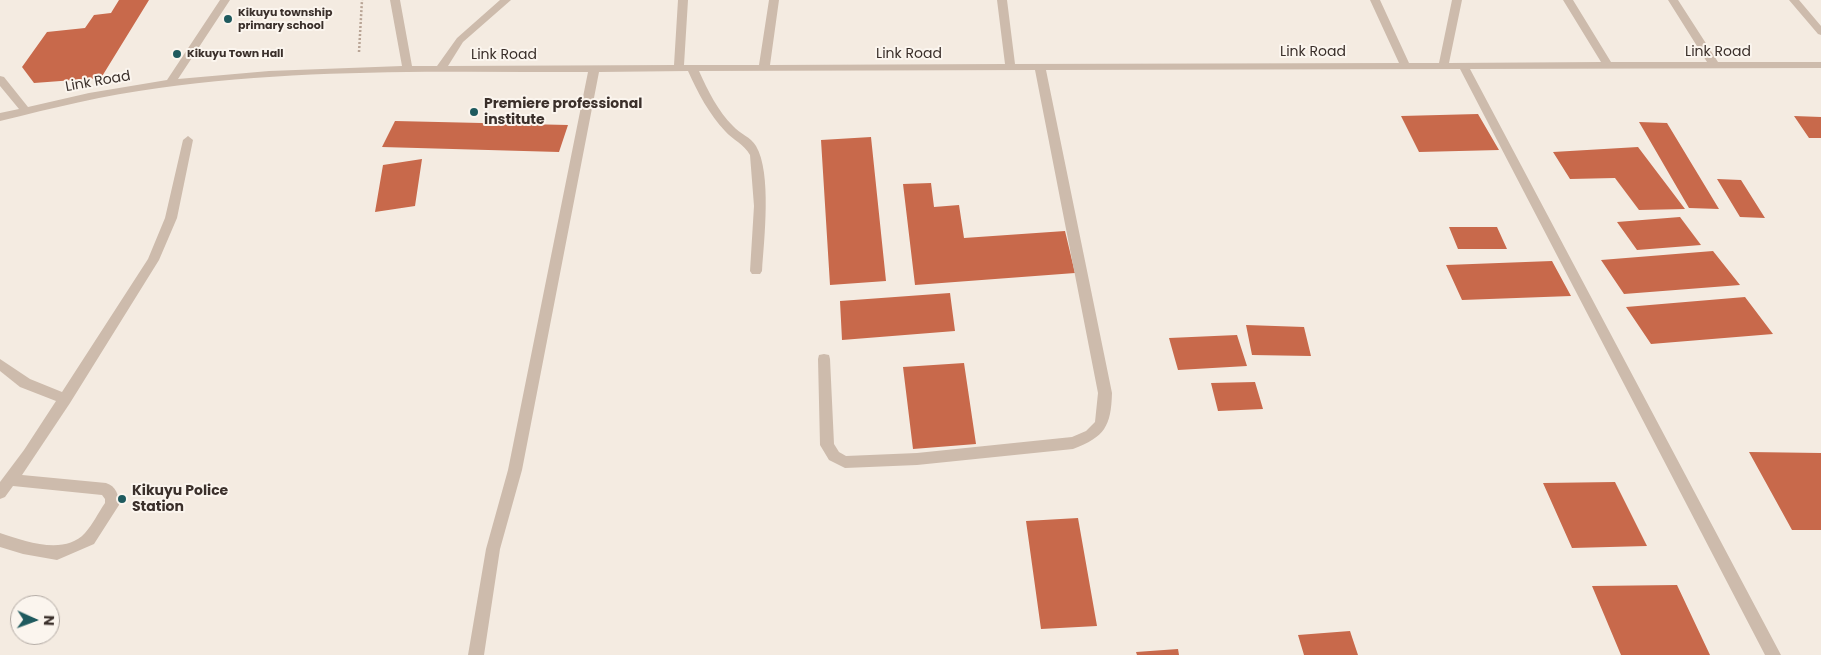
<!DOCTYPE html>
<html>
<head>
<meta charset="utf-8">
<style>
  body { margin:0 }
  #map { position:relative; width:1821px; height:655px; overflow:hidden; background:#f4ebe1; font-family:Poppins,sans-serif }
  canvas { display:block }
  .north { position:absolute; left:10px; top:595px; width:50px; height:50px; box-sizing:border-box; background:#fbf5ee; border:1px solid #aea6a0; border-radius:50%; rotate:92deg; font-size:14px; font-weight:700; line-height:20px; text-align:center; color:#3b302b }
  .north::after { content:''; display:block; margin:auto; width:18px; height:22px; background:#1f5a5e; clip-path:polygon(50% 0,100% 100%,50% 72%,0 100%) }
</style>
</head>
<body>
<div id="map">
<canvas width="1821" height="655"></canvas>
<div class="north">N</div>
</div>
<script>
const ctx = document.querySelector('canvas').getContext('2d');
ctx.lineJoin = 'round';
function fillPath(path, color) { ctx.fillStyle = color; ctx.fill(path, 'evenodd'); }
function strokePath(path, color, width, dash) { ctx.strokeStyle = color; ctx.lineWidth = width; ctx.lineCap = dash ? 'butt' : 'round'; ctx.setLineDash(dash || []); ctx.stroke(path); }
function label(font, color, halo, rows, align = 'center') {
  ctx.font = font + ' Poppins,sans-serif'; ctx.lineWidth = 4; ctx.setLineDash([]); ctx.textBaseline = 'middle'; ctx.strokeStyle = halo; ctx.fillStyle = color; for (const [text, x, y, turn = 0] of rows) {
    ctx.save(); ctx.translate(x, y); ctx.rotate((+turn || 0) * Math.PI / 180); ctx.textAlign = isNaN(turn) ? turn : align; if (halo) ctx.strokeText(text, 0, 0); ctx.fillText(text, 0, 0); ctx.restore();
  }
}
fillPath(new Path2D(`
  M119,0H149L101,78L34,83L22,67L47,32L85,28L94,15L111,13Z
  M1478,114L1499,150L1419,152L1401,116Z
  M1794,116L1821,117V138H1809Z
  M395,121L568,125L559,152L382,147Z
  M1639,122L1667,123L1719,209L1689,208Z
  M871,137L886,281L830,285L821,140Z
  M1638,147L1685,209L1639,210L1615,178L1570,179L1553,152Z
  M422,159L415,206L375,212L383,165Z
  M1717,179L1741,180L1765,218L1740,217Z
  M931,183L934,207L959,205L964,238L1065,231L1075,273L915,285L903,184Z
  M1680,217L1701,245L1637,250L1617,222Z
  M1449,227H1497L1507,249H1458Z
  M1713,251L1740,285L1624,294L1601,260Z
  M1552,261L1571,296L1462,300L1446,265Z
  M950,293L955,331L842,340L840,301Z
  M1745,297L1773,334L1651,344L1626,307Z
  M1246,325L1304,327L1311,356L1252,355Z
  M1237,335L1247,366L1178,370L1169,338Z
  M964,363L976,444L913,449L903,367Z
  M1255,382L1263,409L1218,411L1211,383Z
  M1749,452L1821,453V530H1792Z
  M1615,482L1647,546L1572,548L1543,483Z
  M1078,518L1097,626L1041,629L1026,521Z
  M1677,585L1710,655H1621L1592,586Z
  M1350,631L1358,655H1304L1298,635Z
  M1178,649L1179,655H1137L1136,652Z`), '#c8694b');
strokePath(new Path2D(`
  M359,52L362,0`), '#b9a596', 2.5, [2, 2]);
fillPath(new Path2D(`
  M220,0H230L178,79L269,71L402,66L390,0H400L412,66H437L457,38L500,0H511L463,42L448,66L674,65L678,0H688L684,65H759L769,0H779L770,65L1005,64L997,0H1007L1015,64L1399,63L1370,0H1380L1409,63H1439L1452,0H1462L1449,63L1601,62L1563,0H1573L1611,62H1707L1668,0H1678L1718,62H1821V68L1470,69L1781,655H1765L1460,69L1046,70L1112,393C1111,426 1105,437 1073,449L917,465L845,468L829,460L820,445L818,359L819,355L824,354L829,355L830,359L834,444L839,452L846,456L917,453L1072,437L1086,431L1095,422L1098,393L1035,70L699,71C708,91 718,111 733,126C740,134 751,137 756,146C772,173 764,240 762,271L760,274H752L750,271L754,206L750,155C744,144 733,140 725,131C709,114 698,93 688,71L599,72L522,470L500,549L484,655H468L486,549L508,470L588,72C445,72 300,68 159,88C105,95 53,108 0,121V113L19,109L0,86V76L4,77L28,107L89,93L167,80Z
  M1789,0H1799L1821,26V35L1818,34Z
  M188,136L193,140L177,218L159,260L70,403L22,475L106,483C116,486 119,495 119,505L94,544L57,560L23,554L0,547V533C25,541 64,556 85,533C93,524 98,513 105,503V499L102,495L13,486L5,497L0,499V482L24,450L56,401L20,387L0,371V359L30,379L62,392L148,259L165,218L183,140Z`), '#cdbbac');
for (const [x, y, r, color] of [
  [228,19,5,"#1f5a5e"],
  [177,54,5,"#1f5a5e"],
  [474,112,5,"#1f5a5e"],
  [122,499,5,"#1f5a5e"]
]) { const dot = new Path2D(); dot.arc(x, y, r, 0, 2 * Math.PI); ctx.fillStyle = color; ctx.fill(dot); strokePath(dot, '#fbf5ee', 2); }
label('bold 11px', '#3b302b', '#fbf5ee', [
  ["Kikuyu township",238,13],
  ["primary school",238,26],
  ["Kikuyu Town Hall",187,54]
], 'left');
label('14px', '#3b302b', '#fbf5ee', [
  ["Link Road",1313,52],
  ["Link Road",1718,52],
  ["Link Road",909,54],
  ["Link Road",504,55],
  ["Link Road",98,82,-10]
]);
label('bold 14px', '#3b302b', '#fbf5ee', [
  ["Premiere professional",484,104],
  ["institute",484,120],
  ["Kikuyu Police",132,491],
  ["Station",132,507]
], 'left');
</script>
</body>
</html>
